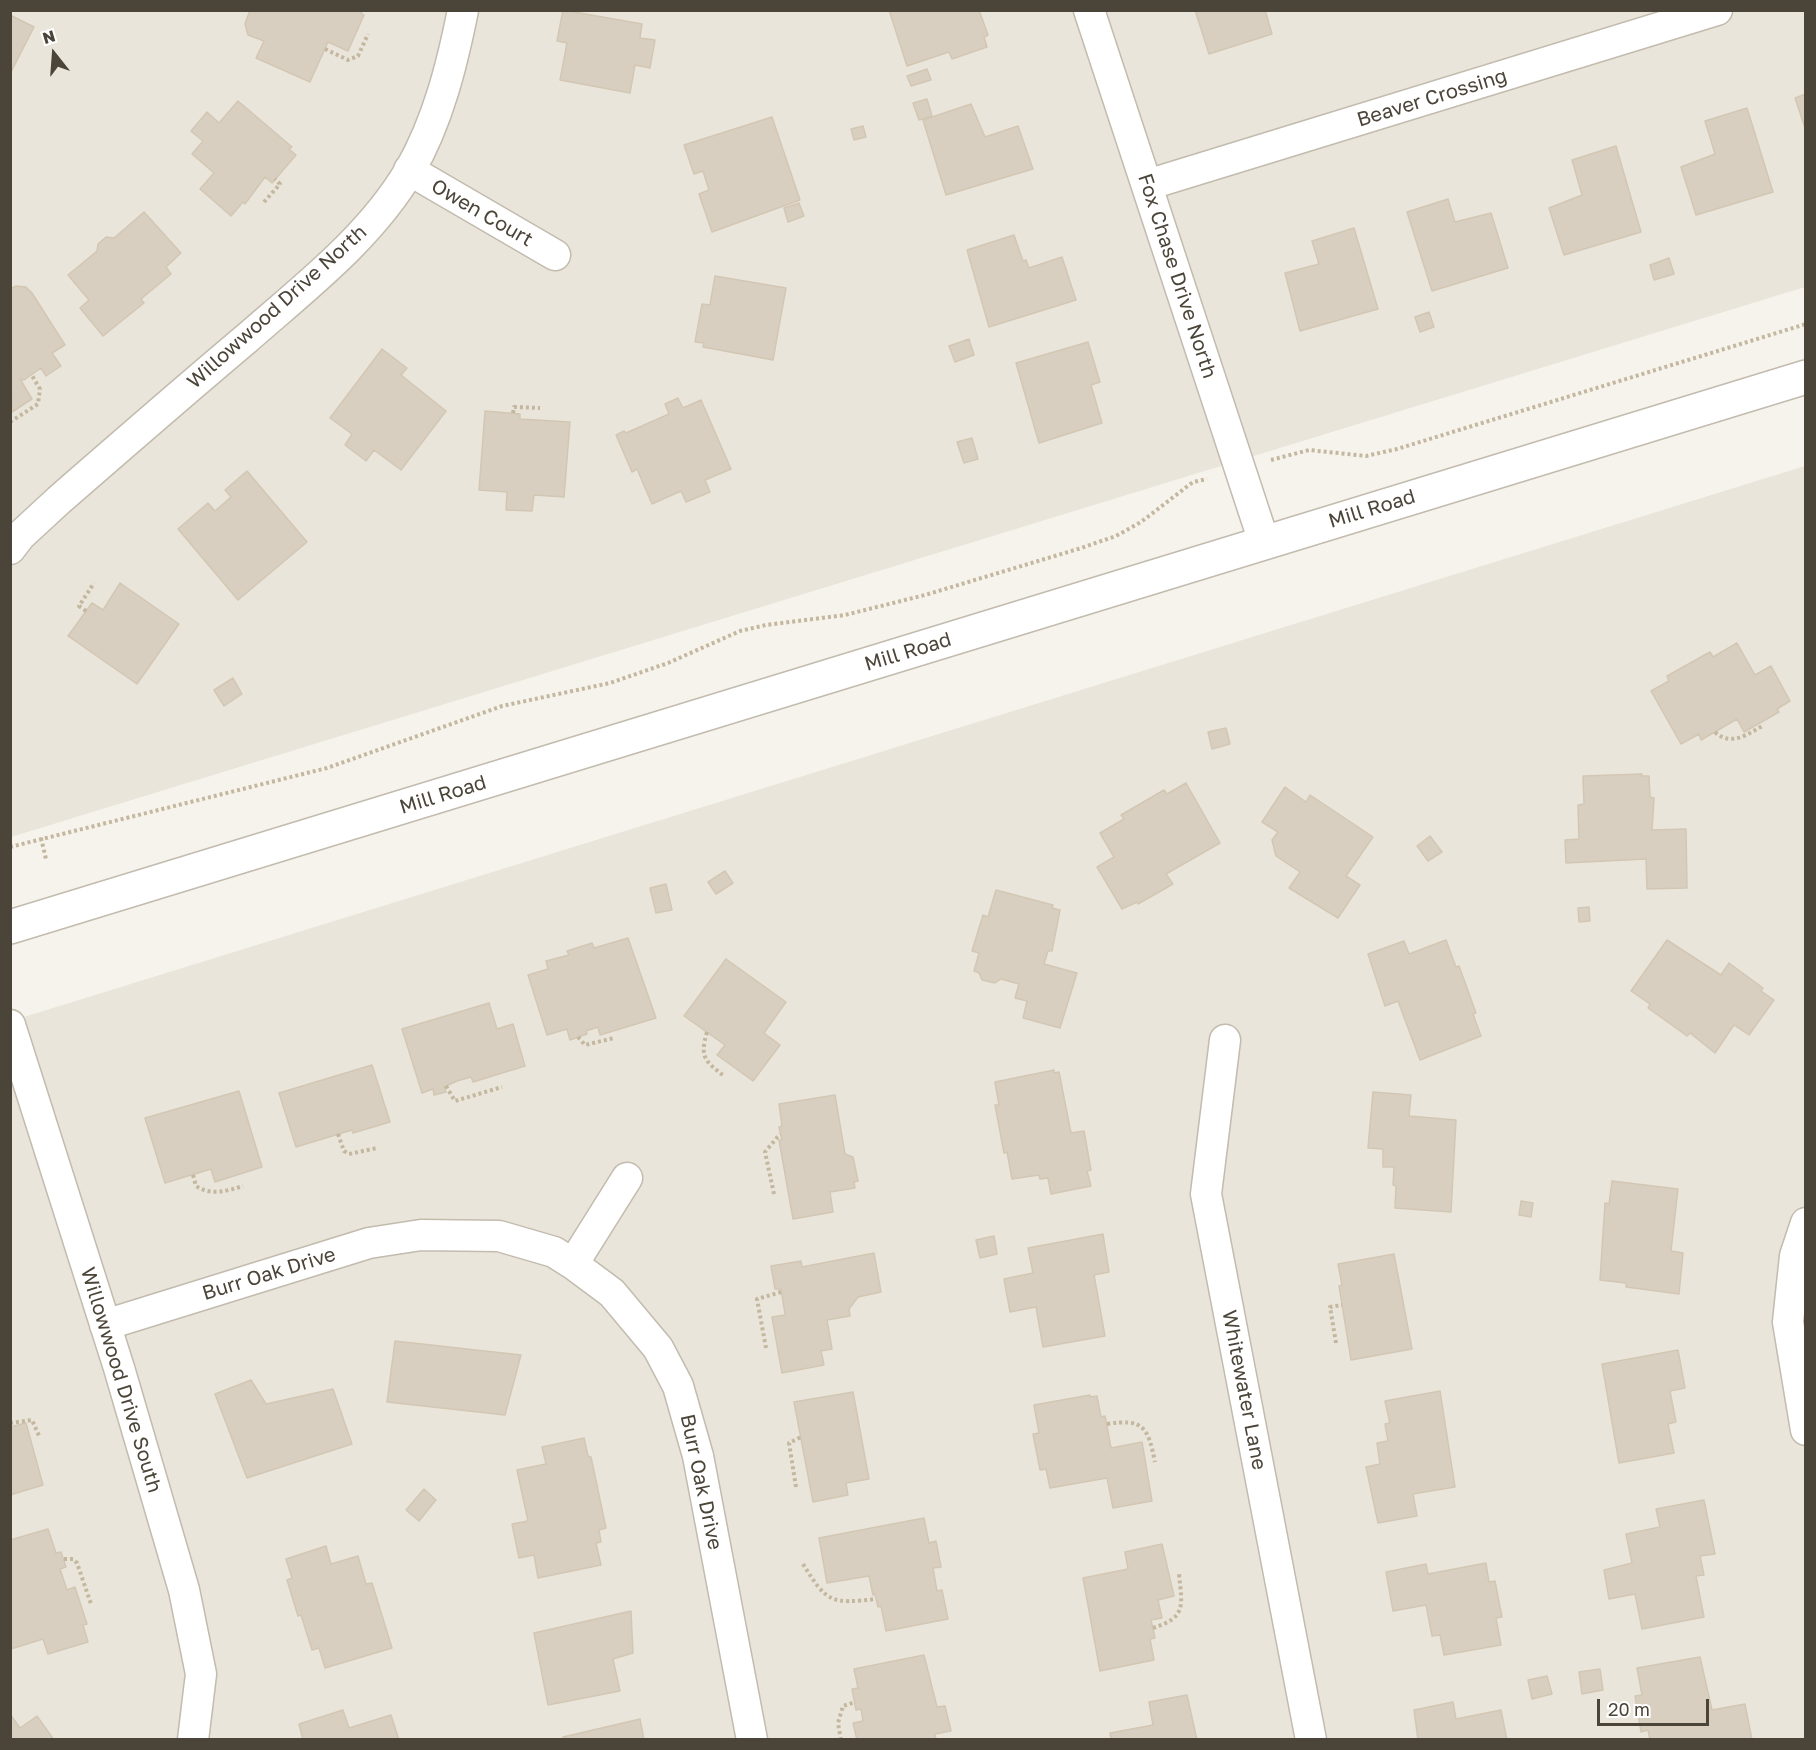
<!DOCTYPE html>
<html>
<head>
<meta charset="utf-8">
<style>
  body { margin:0 }
  #map { position:relative; width:1816px; height:1750px; overflow:hidden; background:#f6f3ec; font-family:"Golos Text",sans-serif }
  canvas { display:block }
  .frame { position:absolute; inset:0; border:12px solid #4b4439; pointer-events:none }
  .north { position:absolute; left:24px; top:24px; width:60px; height:60px; -webkit-text-stroke:4px #fff; paint-order:stroke; rotate:343deg; font-size:16px; font-weight:700; line-height:24px; text-align:center; color:#4b4439 }
  .north::after { content:''; display:block; margin:auto; width:21px; height:27px; background:#4b4439; clip-path:polygon(50% 0,100% 100%,50% 72%,0 100%) }
  .scale { position:absolute; left:1597px; top:1699px; width:112px; height:27px; box-sizing:border-box; border:3px solid #4b4439; border-top:0; padding-left:8px; font-size:18px; line-height:21px; white-space:nowrap; color:#4b4439; -webkit-text-stroke:4px #fff; paint-order:stroke }
</style>
</head>
<body>
<div id="map">
<canvas width="1816" height="1750"></canvas>
<div class="frame"></div>
<div class="north">N</div>
<div class="scale">20 m</div>
</div>
<script>
const ctx = document.querySelector('canvas').getContext('2d');
ctx.lineJoin = 'round';
function fillPath(path, color) { ctx.fillStyle = color; ctx.fill(path, 'evenodd'); }
function strokePath(path, color, width, dash) { ctx.strokeStyle = color; ctx.lineWidth = width; ctx.lineCap = dash ? 'butt' : 'round'; ctx.setLineDash(dash || []); ctx.stroke(path); }
function label(font, color, halo, rows, align = 'center') {
  ctx.font = font + ' "Golos Text",sans-serif'; ctx.lineWidth = 5; ctx.setLineDash([]); ctx.textBaseline = 'middle'; ctx.strokeStyle = halo; ctx.fillStyle = color; for (const [text, x, y, turn = 0] of rows) {
    ctx.save(); ctx.translate(x, y); ctx.rotate((+turn || 0) * Math.PI / 180); ctx.textAlign = isNaN(turn) ? turn : align; if (halo) ctx.strokeText(text, 0, 0); ctx.fillText(text, 0, 0); ctx.restore();
  }
}
fillPath(new Path2D(`
  M11,11H1805V287L11,837Z
  M1805,466V1739L11,1740V1021Z`), '#eae5da');
const building = new Path2D(`
  M250,10H363L361,13L364,15L348,51L328,42L310,82L256,58L264,41L248,35L245,24Z
  M563,10L642,24L640,38L655,40L650,68L635,65L630,93L560,80L567,43L557,41Z
  M889,10H979L988,35L984,37L987,47L952,59L949,52L907,66Z
  M1195,10H1265L1272,34L1209,54Z
  M10,15L34,27L10,74Z
  M927,69L931,80L911,86L907,76Z
  M1806,94V131L1795,98Z
  M927,99L932,116L919,120L913,103Z
  M238,101L292,147L289,149L296,155L272,183L265,177L245,204L243,202L231,216L200,189L214,173L192,154L203,141L191,131L207,112L219,123Z
  M971,104L985,137L1018,126L1033,169L946,195L923,120Z
  M1747,108L1773,192L1696,215L1681,167L1715,154L1705,121Z
  M772,117L800,200L712,232L699,194L709,190L703,171L694,174L684,145Z
  M863,126L866,137L854,140L851,129Z
  M1616,146L1641,232L1564,255L1549,208L1582,195L1572,160Z
  M1448,199L1455,222L1491,213L1508,268L1432,291L1407,212Z
  M799,203L804,216L788,222L784,208Z
  M144,212L181,253L166,267L171,274L141,299L144,303L103,336L80,308L89,300L68,275L97,251L98,244L106,237L114,238Z
  M1354,228L1378,309L1300,331L1285,273L1319,264L1312,241Z
  M1014,235L1023,261L1026,260L1029,268L1062,257L1076,300L989,327L967,250Z
  M1669,258L1674,274L1654,280L1650,265Z
  M715,276L786,288L773,360L703,347L704,343L695,342L702,304L710,305Z
  M16,286L26,287L32,293L65,345L52,353L61,366L46,376L41,368L24,380L20,379L32,399L12,412L10,289Z
  M1429,312L1434,327L1420,332L1415,317Z
  M969,339L974,355L955,362L949,346Z
  M1088,342L1100,382L1091,385L1102,423L1039,443L1016,363Z
  M382,349L407,368L401,375L446,411L401,470L374,450L366,461L345,445L352,434L330,418Z
  M678,398L683,408L701,400L731,469L705,480L710,492L686,502L681,491L652,504L637,469L632,472L616,435L624,431L626,433L669,414L665,404Z
  M485,411L520,414V419L570,422L564,497L534,495L532,511L506,510L507,492L479,490Z
  M972,438L978,459L964,463L957,442Z
  M247,471L307,542L238,600L178,529L208,503L215,511L231,497L225,490Z
  M120,583L179,624L137,684L68,636L92,603L103,610Z
  M1737,643L1755,675L1771,666L1790,701L1777,709L1779,712L1744,732L1737,719L1701,740L1699,734L1681,744L1651,691L1669,681L1667,676L1710,652L1713,657Z
  M233,678L242,694L224,706L214,690Z
  M1226,728L1230,744L1212,749L1208,732Z
  M1642,774L1641,776H1649L1650,797L1654,798L1652,830L1686,829L1687,888L1647,889L1646,859L1566,863L1565,840L1579,839L1578,805L1584,804L1583,776Z
  M1186,783L1220,843L1166,874L1173,884L1138,904L1137,902L1122,909L1097,867L1114,857L1100,833L1124,819L1121,815L1164,790L1167,794Z
  M1285,787L1306,802L1310,795L1373,837L1346,876L1360,885L1338,918L1289,888L1300,872L1276,856L1272,840L1278,832L1262,822Z
  M1430,836L1442,852L1428,861L1417,846Z
  M725,871L733,883L716,894L708,882Z
  M666,884L672,910L656,913L650,888Z
  M996,890L1053,905L1052,908L1060,910L1052,951H1048L1044,964L1077,973L1060,1028L1023,1018L1027,1001L1015,998L1019,984L1001,979L995,983L982,980L979,973L974,971L979,953L972,951L983,915L988,917Z
  M1589,907L1590,921L1579,922L1578,908Z
  M628,938L656,1018L600,1035L598,1027L586,1031L587,1034L570,1040L567,1029L547,1035L528,975L548,969L546,961L569,955L567,951L592,943L594,948Z
  M1446,940L1456,967L1459,966L1476,1013L1473,1014L1481,1036L1420,1060L1398,1001L1385,1006L1368,954L1404,941L1409,954Z
  M1667,940L1721,975L1729,963L1763,988L1761,991L1774,1000L1749,1035L1734,1025L1715,1053L1690,1033L1687,1036L1648,1008L1650,1004L1631,991Z
  M726,959L786,1002L764,1033L780,1045L753,1081L717,1055L725,1045L684,1016Z
  M489,1003L497,1029L513,1024L525,1066L473,1082L471,1077L457,1081L444,1087L446,1092L434,1095L433,1089L422,1093L402,1029Z
  M372,1065L390,1122L353,1133L352,1130L296,1147L279,1093Z
  M1054,1070V1073L1059,1072L1071,1133L1084,1131L1091,1170L1087,1171L1091,1186L1051,1194L1048,1178L1040,1179L1039,1175L1012,1179L1007,1152L1004,1153L995,1105H999L995,1082Z
  M239,1091L262,1167L215,1182L211,1169L165,1183L145,1118Z
  M1373,1092L1411,1095L1409,1116L1456,1120L1451,1212L1395,1208L1396,1186L1393,1185L1394,1167H1383V1149L1368,1148Z
  M835,1095L845,1154L853,1157L858,1181L854,1182L855,1188L830,1192L833,1212L793,1219L779,1140H782L779,1127L782,1126L779,1104Z
  M1612,1181L1678,1189L1671,1251L1683,1253L1679,1294L1626,1287V1283L1600,1280L1605,1203L1609,1204Z
  M1521,1201L1533,1203L1531,1217L1519,1215Z
  M1103,1234L1109,1272L1094,1275L1105,1336L1043,1347L1036,1307L1010,1312L1004,1279L1033,1273L1028,1248Z
  M994,1236L997,1254L980,1258L976,1240Z
  M874,1253L881,1292L858,1297L849,1309L850,1316L827,1320L832,1349L821,1351L824,1365L782,1373L772,1317L785,1315V1314L781,1289H775L771,1266L801,1261L802,1267Z
  M1394,1254L1412,1349L1351,1360L1339,1286L1342,1285L1338,1264Z
  M395,1341L521,1355L505,1415L387,1402Z
  M1678,1350L1685,1388L1670,1391L1676,1422L1668,1424L1674,1453L1619,1463L1602,1364Z
  M251,1380L266,1404L333,1389L352,1444L247,1478L215,1394Z
  M1440,1391L1455,1487L1413,1494L1417,1516L1378,1523L1366,1467L1380,1464L1377,1443L1388,1441L1385,1424L1390,1423L1385,1401Z
  M853,1392L869,1479L846,1483L848,1495L813,1502L794,1402Z
  M1090,1395V1397L1097,1396L1101,1417L1105,1416L1111,1448L1142,1442L1152,1501L1113,1508L1107,1478L1050,1488L1046,1469L1040,1470L1033,1434L1039,1433L1034,1405Z
  M26,1423L43,1485L10,1495V1427Z
  M584,1438L588,1456L591,1457L606,1528L599,1530L601,1542L596,1543L601,1565L538,1578L534,1555L519,1558L512,1524L528,1521L517,1470L546,1464L542,1447Z
  M424,1489L436,1500L419,1521L406,1510Z
  M1704,1500L1715,1554L1700,1556L1704,1575L1696,1576L1704,1617L1642,1629L1635,1594L1609,1599L1604,1570L1632,1563L1626,1534L1660,1527L1656,1509Z
  M924,1518L929,1543L936,1541L941,1567L933,1568L937,1591L942,1590L948,1619L886,1631L881,1606L878,1607L875,1594L873,1595L869,1576L827,1583L819,1538Z
  M48,1529L56,1553L61,1552L66,1567L60,1569L67,1590L75,1587L87,1624L83,1625L88,1642L48,1654L43,1639L11,1649L10,1540Z
  M1162,1544L1174,1596L1158,1600L1162,1618L1151,1620L1155,1638L1150,1639L1154,1660L1100,1671L1083,1578L1128,1569L1125,1552Z
  M326,1546L331,1564L358,1556L366,1584L372,1583L392,1648L325,1668L319,1648L312,1650L301,1615L298,1616L287,1580L292,1578L286,1559Z
  M1486,1563L1489,1582L1495,1581L1502,1617L1496,1618L1501,1645L1444,1655L1440,1635L1432,1636L1426,1605L1393,1611L1386,1572L1426,1564L1428,1574Z
  M631,1611L633,1653L613,1659L620,1691L548,1705L534,1633Z
  M924,1655L937,1707L945,1706L951,1731L935,1734L936,1740H857L853,1723L863,1721L861,1709L856,1710L852,1689L858,1688L854,1669Z
  M1700,1657L1712,1710L1745,1704L1752,1740H1650L1648,1730L1641,1732L1635,1696L1642,1695L1637,1668Z
  M1600,1669L1603,1690L1582,1694L1579,1672Z
  M1547,1676L1552,1694L1532,1699L1528,1680Z
  M1187,1695L1197,1740H1111L1110,1733L1153,1725L1149,1702Z
  M1453,1702L1456,1719L1501,1710L1507,1740H1418L1414,1710Z
  M343,1710L349,1728L391,1715L399,1740H303L299,1724Z
  M10,1714L20,1728L37,1716L54,1740H10Z
  M640,1719L644,1740H564L563,1737Z`);
fillPath(building, '#d8cfc1');
strokePath(building, '#d3c7b4', 1.5);
const minor = new Path2D(`
  M1089,10L1264,542
  M409,170L555,255
  M1147,185L1717,10
  M10,549L20,536L59,500C121,446 183,392 246,339C304,288 370,238 410,170C438,121 452,65 463,10
  M10,1025L119,1368L184,1590L201,1674L193,1740
  M1225,1040L1206,1194L1311,1740
  M1806,1223L1795,1256L1788,1322L1806,1430
  M573,1264L627,1178
  M105,1325L369,1243L421,1235L499,1236L554,1252L573,1264L612,1293L658,1348L678,1386L698,1456L752,1740`);
const tertiary = new Path2D(`
  M10,927L1806,377`);
strokePath(minor, '#c2bbae', 33);
strokePath(tertiary, '#c2bbae', 36);
strokePath(new Path2D(`
  M325,49L348,60L358,56L368,34
  M264,202L280,184L275,179
  M513,413L514,407L540,408
  M10,422L38,404L40,389L31,374
  M1271,460L1309,450L1366,456L1397,449L1806,324
  M86,611L79,606L94,583
  M1715,732C1731,747 1748,734 1764,725
  M41,838L46,859
  M10,847L327,768L502,706L610,683L668,663L740,631L766,625L845,615L925,595L1078,549L1116,536L1141,522L1193,482L1207,479
  M707,1032C699,1059 706,1061 725,1077
  M578,1037L585,1045L614,1038
  M446,1086L455,1101L502,1087
  M338,1134L344,1151L349,1154L377,1148
  M193,1175L196,1186C211,1196 227,1191 243,1186
  M774,1194L765,1152L780,1134
  M1336,1343L1330,1307L1342,1305
  M766,1348L757,1299L781,1292
  M10,1423L32,1420L40,1438
  M1107,1424C1144,1418 1148,1428 1155,1462
  M796,1487L789,1443L801,1437
  M64,1559H73L77,1563L91,1604
  M803,1564C827,1603 831,1604 876,1599
  M1153,1628C1187,1617 1182,1606 1179,1574
  M841,1740L838,1723L843,1706L855,1702`), '#c4b79f', 4, [3, 3]);
strokePath(minor, '#fff', 30);
strokePath(tertiary, '#fff', 33);
label('20px', '#4b4439', '#fff', [
  ["Beaver Crossing",1432,98,-17],
  ["Owen Court",482,213,30],
  ["Fox Chase Drive North",1177,276,72],
  ["Willowwood Drive North",277,307,-42],
  ["Mill Road",1372,509,-17],
  ["Mill Road",908,652,-17],
  ["Mill Road",443,795,-17],
  ["Burr Oak Drive",269,1274,-17],
  ["Willowwood Drive South",121,1380,73],
  ["Whitewater Lane",1244,1390,79],
  ["Burr Oak Drive",701,1482,78]
]);
</script>
</body>
</html>
